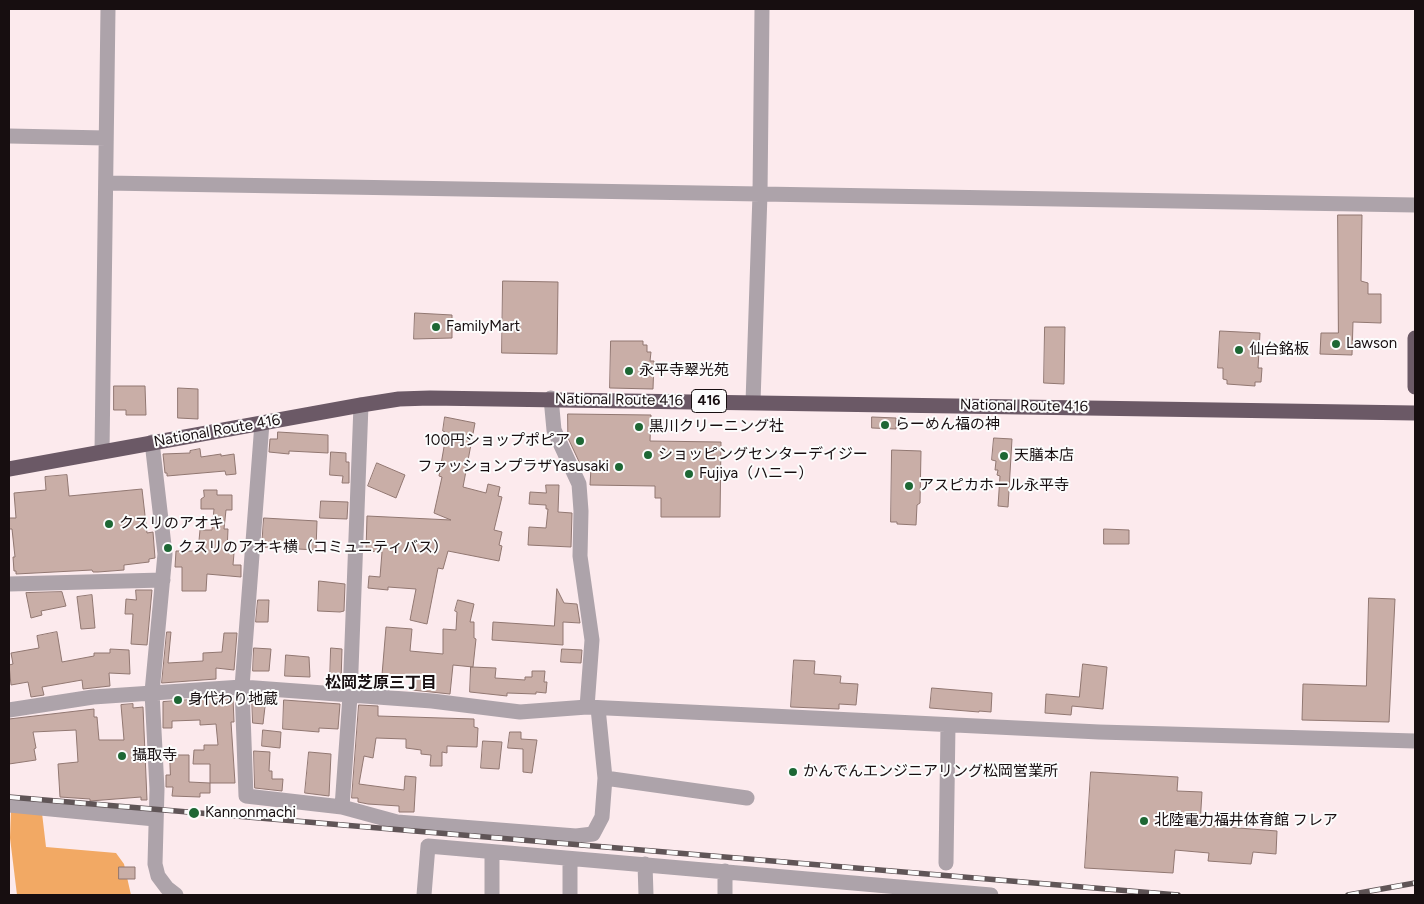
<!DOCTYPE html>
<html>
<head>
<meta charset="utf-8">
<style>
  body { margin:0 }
  #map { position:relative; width:1424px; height:904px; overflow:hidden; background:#fceaed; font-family:Figtree,sans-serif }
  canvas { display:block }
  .frame { position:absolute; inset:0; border:10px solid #170e10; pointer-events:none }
</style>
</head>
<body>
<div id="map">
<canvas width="1424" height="904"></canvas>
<div class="frame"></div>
</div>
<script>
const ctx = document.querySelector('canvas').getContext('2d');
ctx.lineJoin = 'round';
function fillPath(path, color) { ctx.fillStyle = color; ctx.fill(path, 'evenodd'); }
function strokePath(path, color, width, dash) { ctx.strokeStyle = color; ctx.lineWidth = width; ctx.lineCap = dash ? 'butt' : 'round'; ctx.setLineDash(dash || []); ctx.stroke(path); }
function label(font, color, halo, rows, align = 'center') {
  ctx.font = font + ' Figtree,"Noto Sans JP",sans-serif'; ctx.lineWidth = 4; ctx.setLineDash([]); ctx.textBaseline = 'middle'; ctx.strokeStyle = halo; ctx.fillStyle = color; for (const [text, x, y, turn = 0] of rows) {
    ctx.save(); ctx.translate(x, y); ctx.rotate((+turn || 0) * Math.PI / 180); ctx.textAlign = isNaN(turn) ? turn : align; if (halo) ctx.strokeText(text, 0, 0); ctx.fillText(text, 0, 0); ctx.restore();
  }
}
fillPath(new Path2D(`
  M11,810L42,813L46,847L116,853L124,864L131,895H17L10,838Z`), '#f2a964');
const building = new Path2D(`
  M1338,215H1362L1361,281L1368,283V294H1381V323L1353,322L1352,355L1320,354L1321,333H1338Z
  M503,281L558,282L557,354L502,353Z
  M415,313L452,315V338L414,339Z
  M1045,327H1065L1064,384L1044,383Z
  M1220,331L1260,333L1258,368H1262L1261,382H1255V386L1227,384V380L1223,379V368H1218Z
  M611,341H643V345H647V352H651L650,361H654L653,389L610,388Z
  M114,386H145L146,415H126V410H114Z
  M178,388L198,389V419L178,418Z
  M568,414L651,415L650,441L721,442L720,517H661V498H655V486L590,485L591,468H582L568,438Z
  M445,417L475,423L463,487L486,493L488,484L500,487L498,496L502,497L494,530L502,532L499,545L502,546L499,561L448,551L443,569L438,568L427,624L410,620L416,589L388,587V590L368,588L369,576L380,577L382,552L366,551L367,516L451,520L434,513L442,477L439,476L444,447L445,432L443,431Z
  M872,417L896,418V429L872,428Z
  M278,432L328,435V453L289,451V454L269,452L270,439H277Z
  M994,438L1012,439L1008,507L998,506L1000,476L997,475L998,470H995L996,461L992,460Z
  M200,449L201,457L221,454V456L234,454L236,474L226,475L225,471L167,476V473H165L163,454L190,453V451Z
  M892,450L921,451L920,503L917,505L916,525L897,524V522H891Z
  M331,452L346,453V462H349V483H342L343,476L330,475Z
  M377,463L405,475L396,498L368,486Z
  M67,475L69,496L142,489L147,533L153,532L155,558L149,559V562L124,565V570L98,572H93L92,570L16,574V571H14L13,557H15L12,529H9V518H16L14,493L46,490L45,477Z
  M546,485H559L558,512L572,513L571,547L528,545L529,527L546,528L548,509H546V505L529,504L530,492L546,493Z
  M204,490H217V495H232V510H226L224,529H228L227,552L234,553L233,565H241V577L207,574L206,591H182V567H175L176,551H198L200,530H212L214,509H201V499L204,497Z
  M321,501L348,502L347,519L320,518Z
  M264,518L317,521L316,550L262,547Z
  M1104,529L1129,530V544H1104Z
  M319,581L345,584L344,611L340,612L318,611Z
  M557,589L564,603L577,604L580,623L563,622V645L492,640L493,622L554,626Z
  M136,590H152L147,645L131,644L133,614H125L126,599L136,600Z
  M62,592L66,606L41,611L42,615L31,618L26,593Z
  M92,595L95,628L81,629L77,597Z
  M1369,598L1395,599L1389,722L1302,720L1303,684L1366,686Z
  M258,600H269L268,622H256Z
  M458,600L474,604L470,622H474V638L476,639L473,667L453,665L450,694L412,690L413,677L382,675L386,627L412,629L410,651L443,654V629L456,630L457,612L455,611Z
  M57,632L62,662L94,656V653H110V649L129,650L130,674L109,673L110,686L83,689L82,680L42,687L44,695L31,697L28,682L11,685L9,665L13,664L11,653L39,648L37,636Z
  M167,632H171L168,663L203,661V653L222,652L224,633H237L234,670L216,668V679L162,683Z
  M254,648L271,649L269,671H253Z
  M331,648L342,649L341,683L330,682Z
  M562,649L582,650L581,663L561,662Z
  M286,655L309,657L310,677L285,676Z
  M794,660L815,661L814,674L841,676L840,683L858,684L856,705L839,704V709L791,707Z
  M1083,664L1107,667L1103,709L1072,706L1071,715L1045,713L1046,694L1079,697Z
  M471,667L496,668L495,678L525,680V677H532V671H545L544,682H547L546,693L536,692V694L507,693V696L470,692Z
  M932,688L992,693L991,712L979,711V712L930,708Z
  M233,697L234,722H231L235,783H210V764H193L194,750H204V745H218L216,724L200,725V720L172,721V728H163V702Z
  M252,697L266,698L263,724L253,723Z
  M284,700L340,704L338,729L319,728V732L283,729Z
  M133,704V708L143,707L147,800H141V797L90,801V799L60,797L58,764L78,762L76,730L33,732L36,748L34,749L36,760L9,764V719L94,709V717H97L99,740H124L121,705Z
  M359,705L378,706V716L474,719V727L478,728L477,747L447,746V753L442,752V766H430L431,755L421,754V750L406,748V739L376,738L373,758L364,756L359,784L404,790L405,776L416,777L414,812H399V806L368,804L358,802V798H352Z
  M263,730L281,732L280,748L262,746Z
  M510,732H521V739L537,740L532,773L523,772V749L508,748Z
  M483,741L502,742L499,769L481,768Z
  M254,751L270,752L269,771H272V779H283L282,791L255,788Z
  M309,752L331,754L329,796L305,793Z
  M170,755H189V782L210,783V793H200V797L172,796L173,787H166V775H170Z
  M1091,772L1178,777L1177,791L1202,792L1200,825L1277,831L1276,854L1253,852L1251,864L1208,861L1209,853L1175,850L1173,873L1085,868Z
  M119,867H135V879H119Z`);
fillPath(building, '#c9aea7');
strokePath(building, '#917771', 1);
strokePath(new Path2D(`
  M9,136L106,138
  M106,183L1415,205
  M551,398L554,430L579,484L581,511L580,556L592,640L587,707
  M753,402L760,194L762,9
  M262,423L242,687L246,796L342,807L397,822L576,836L593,834L602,817L605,778L598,708
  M152,442L165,554L152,692L157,789L155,864L158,876L167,888L176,895
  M102,451L108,9
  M9,584L163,580
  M9,710L93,697L242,687L432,701L520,712L587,707L1099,732L1415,741
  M605,778L747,798
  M9,805L155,819
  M342,807L350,696L361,405
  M492,852V895
  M570,859V895
  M946,863L948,725
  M645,864L646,895
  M725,871V895
  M424,895L428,846L991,895`), '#ada3aa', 15);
strokePath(new Path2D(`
  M1415,338V387
  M9,469L361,405L399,399L430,398L1415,413`), '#6b5966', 15);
const rail = new Path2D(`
  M9,797L1178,895
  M1348,895L1415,883`);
strokePath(rail, '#605557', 5.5);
strokePath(rail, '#fcfcfc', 4, [11]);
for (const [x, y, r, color] of [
  [436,327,5,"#1d6734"],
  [1336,344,5,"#1d6734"],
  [1239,350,5,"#1d6734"],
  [629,371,5,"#1d6734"],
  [885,425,5,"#1d6734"],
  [639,427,5,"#1d6734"],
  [580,441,5,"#1d6734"],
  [648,455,5,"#1d6734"],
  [1004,456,5,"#1d6734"],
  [619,467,5,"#1d6734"],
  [689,474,5,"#1d6734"],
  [909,486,5,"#1d6734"],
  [109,524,5,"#1d6734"],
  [168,548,5,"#1d6734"],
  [178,700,5,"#1d6734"],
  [122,756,5,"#1d6734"],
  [793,772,5,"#1d6734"],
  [194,813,6,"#1d6734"],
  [1144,821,5,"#1d6734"]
]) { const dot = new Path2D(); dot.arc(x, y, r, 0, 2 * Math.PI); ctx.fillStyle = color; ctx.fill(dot); strokePath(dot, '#fcfcfc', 2); }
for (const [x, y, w] of [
  [709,401,35]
]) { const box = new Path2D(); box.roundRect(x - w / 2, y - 11.5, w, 23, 4); ctx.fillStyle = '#fcfcfc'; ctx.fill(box); strokePath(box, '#170e10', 1); }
label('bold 14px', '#170e10', null, [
  ["416",709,401]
]);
label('15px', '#170e10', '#fcfcfc', [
  ["FamilyMart",446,327],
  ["Lawson",1346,344],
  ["仙台銘板",1249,350],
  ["永平寺翠光苑",639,371],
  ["らーめん福の神",895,425],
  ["黒川クリーニング社",649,427],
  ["100円ショップポピア",570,441,"right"],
  ["ショッピングセンターデイジー",658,455],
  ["天膳本店",1014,456],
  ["ファッションプラザYasusaki",609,467,"right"],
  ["Fujiya（ハニー）",699,474],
  ["アスピカホール永平寺",919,486],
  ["クスリのアオキ",119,524],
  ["クスリのアオキ横（コミュニティバス）",178,548],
  ["身代わり地蔵",188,700],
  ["攝取寺",132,756],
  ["かんでんエンジニアリング松岡営業所",803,772],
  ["Kannonmachi",205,813],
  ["北陸電力福井体育館 フレア",1154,821]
], 'left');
label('15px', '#170e10', '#fcfcfc', [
  ["National Route 416",619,400,1],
  ["National Route 416",1024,406,1],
  ["National Route 416",217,431,-10]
]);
label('bold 16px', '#170e10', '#fcfcfc', [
  ["松岡芝原三丁目",381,683]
]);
</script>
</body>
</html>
